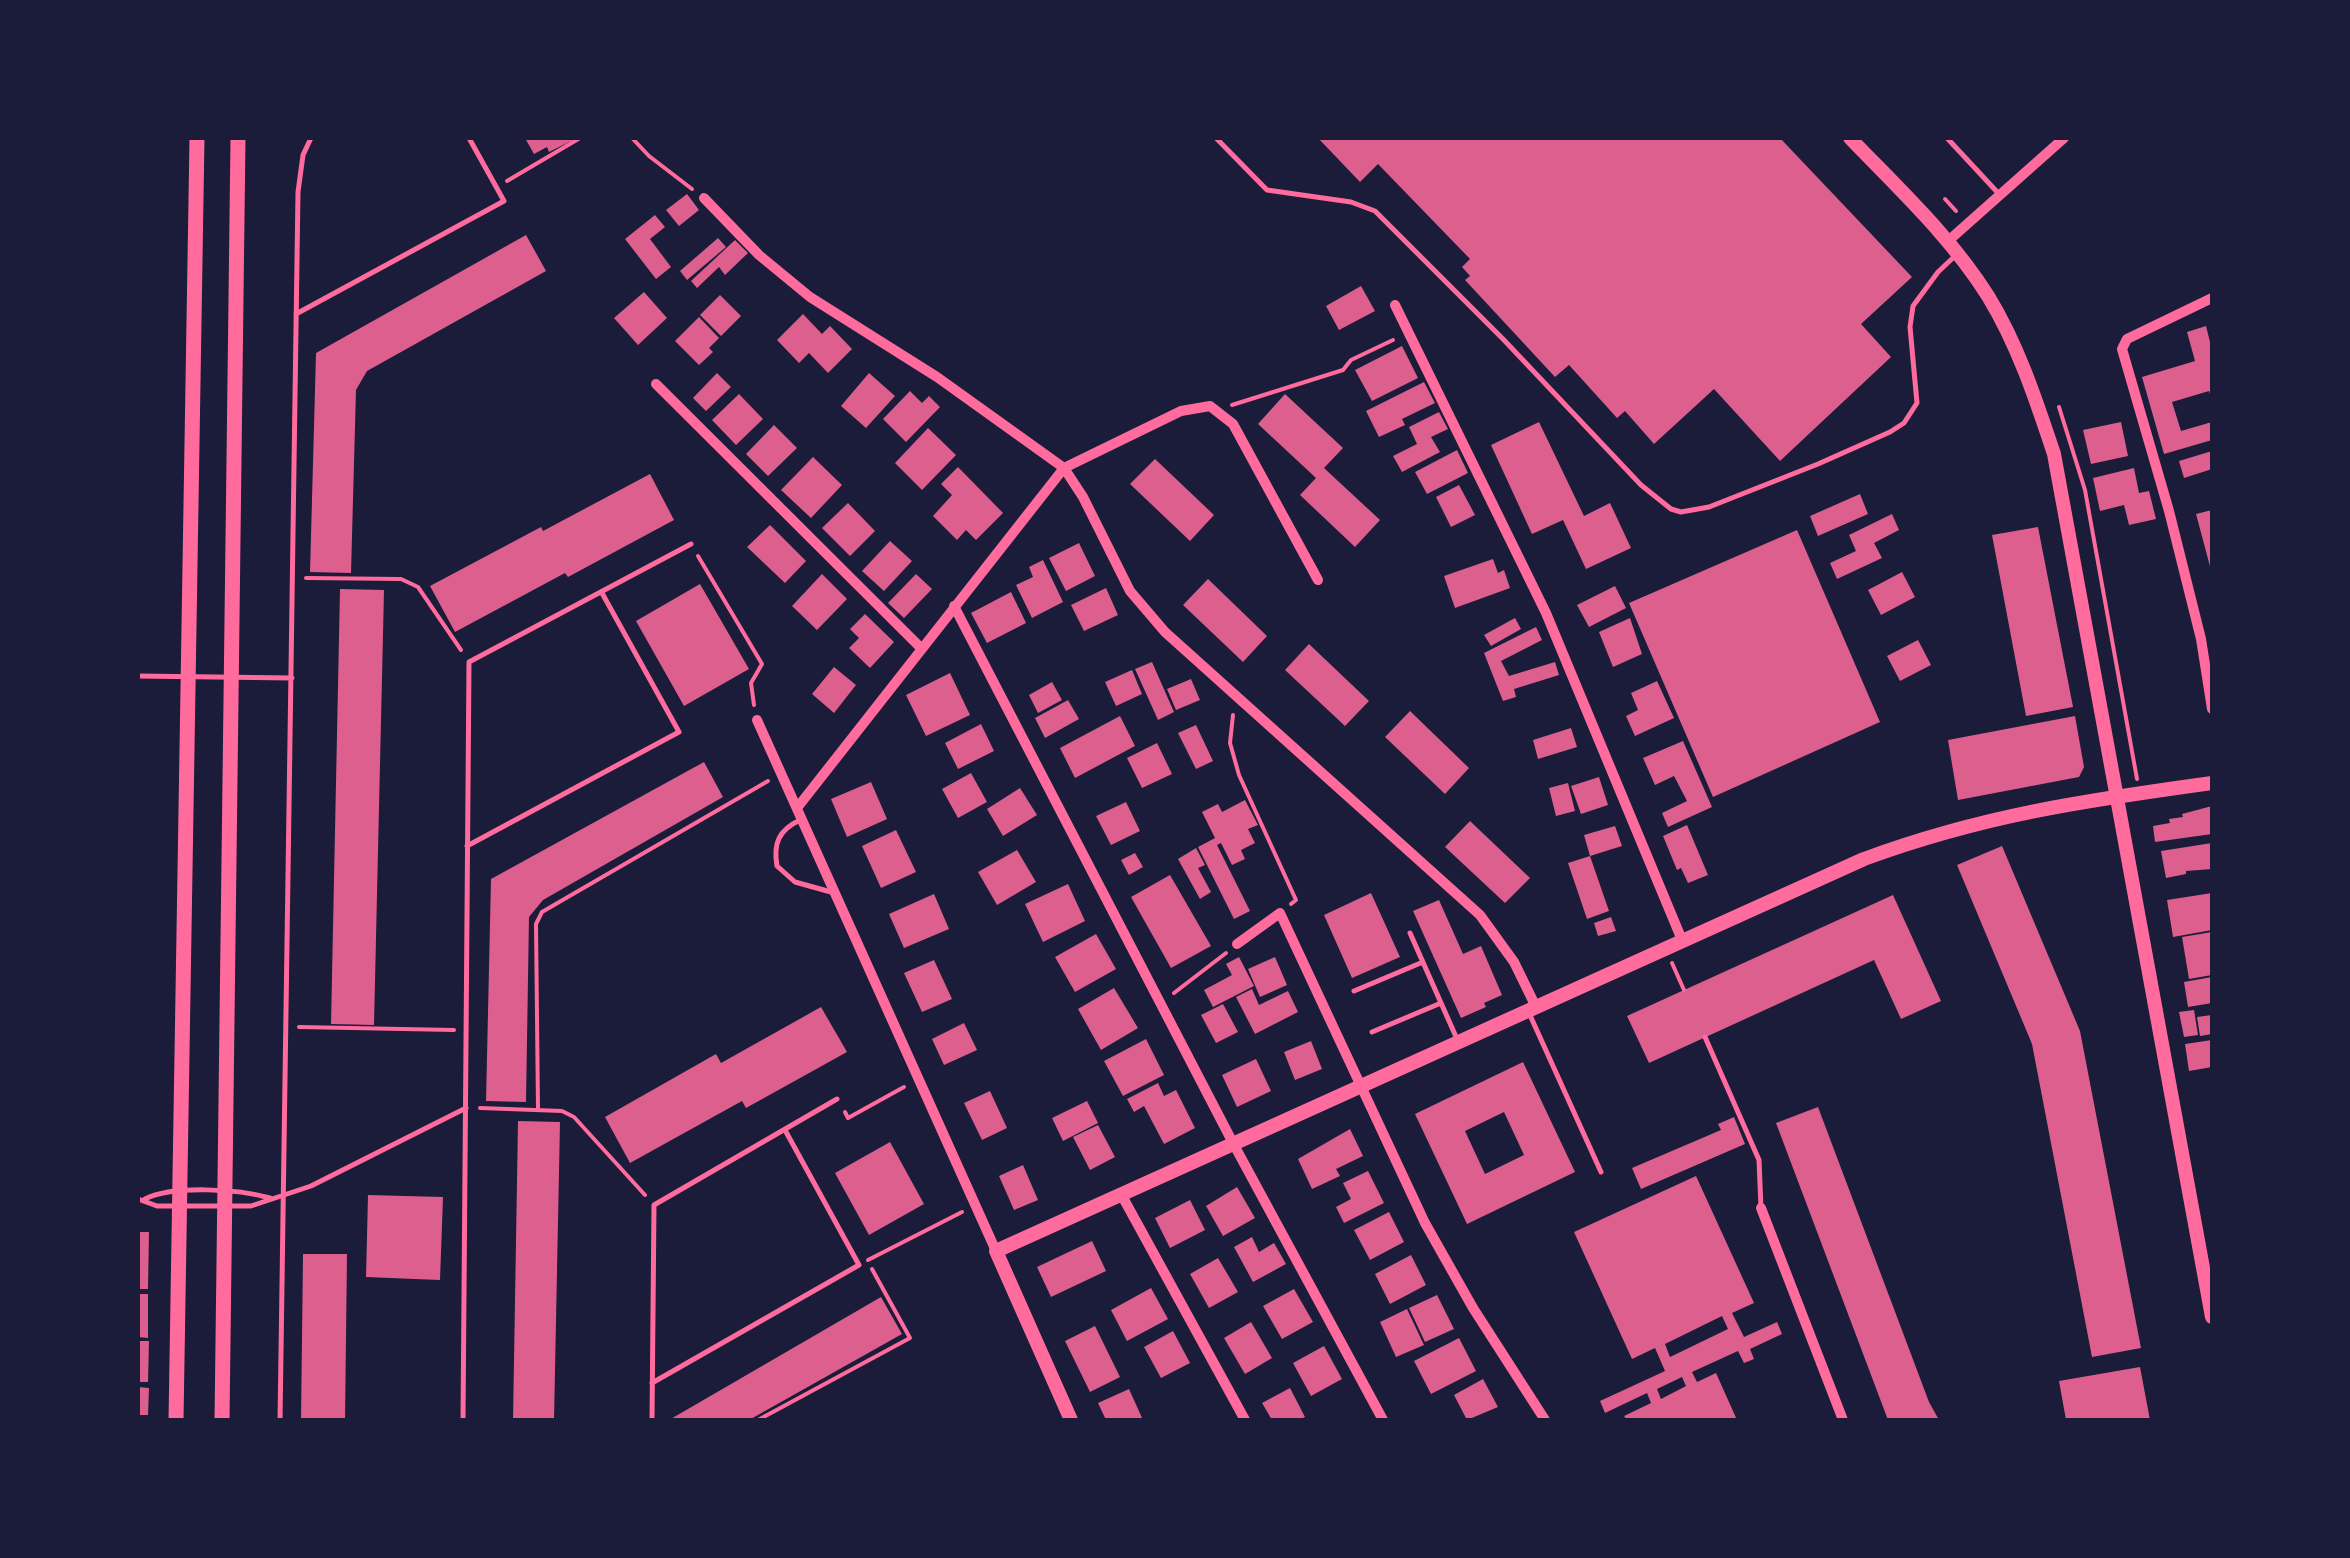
<!DOCTYPE html>
<html>
<head>
<meta charset="utf-8">
<style>
  body { margin:0 }
  #map { position:relative; width:2350px; height:1558px; overflow:hidden; background:#1b1b3a; font-family:"Roboto Condensed",sans-serif }
  canvas { display:block }
  .frame { position:absolute; inset:0; border:140px solid #1b1b3a; pointer-events:none }
</style>
</head>
<body>
<div id="map">
<canvas width="2350" height="1558"></canvas>
<div class="frame"></div>
</div>
<script>
const ctx = document.querySelector('canvas').getContext('2d');
ctx.lineJoin = 'round';
function fillPath(path, color) { ctx.fillStyle = color; ctx.fill(path, 'evenodd'); }
function strokePath(path, color, width, dash) { ctx.strokeStyle = color; ctx.lineWidth = width; ctx.lineCap = dash ? 'butt' : 'round'; ctx.setLineDash(dash || []); ctx.stroke(path); }
fillPath(new Path2D(`
  M525,138H577L549,152L547,147L534,154Z
  M1318,138H1780L1912,277L1861,324L1891,357L1780,461L1714,389L1654,444L1625,411L1617,418L1569,365L1555,377L1465,280L1470,276L1462,267L1470,259L1378,164L1360,182Z
  M687,194L699,210L679,226L666,210Z
  M655,215L665,227L650,239L671,267L656,279L625,239Z
  M526,235L546,271L367,371L356,390L351,573L310,572L316,353Z
  M718,238L726,247L687,280L680,271Z
  M735,240L748,253L725,275L719,267L697,288L691,281Z
  M1361,286L1375,311L1339,330L1326,306Z
  M644,292L667,318L638,345L614,318Z
  M720,295L741,316L721,336L700,315Z
  M803,314L822,334L830,326L852,349L828,373L809,353L799,363L777,340Z
  M699,317L719,338L709,348L713,352L699,365L675,341Z
  M2206,326L2212,350V400L2209,391L2172,402L2181,431L2212,422V440L2164,454L2142,377L2195,361L2187,332Z
  M1402,346L1418,378L1372,401L1355,370Z
  M717,373L731,387L706,411L693,398Z
  M869,373L895,396L866,428L841,406Z
  M1424,382L1435,403L1402,419L1405,425L1379,437L1366,411Z
  M910,391L922,403L929,396L940,407L906,442L883,419Z
  M739,394L763,419L736,445L712,420Z
  M1285,394L1343,448L1324,468L1380,520L1355,547L1300,495L1316,478L1258,424Z
  M1439,412L1448,429L1431,437L1440,452L1402,472L1393,456L1417,444L1409,427Z
  M1539,422L1584,516L1610,503L1631,548L1586,569L1563,520L1532,534L1491,445Z
  M2121,422L2128,456L2091,464L2083,430Z
  M774,425L797,448L768,476L746,454Z
  M928,428L956,455L922,490L895,463Z
  M1457,450L1468,473L1427,494L1415,472Z
  M2212,451V469L2184,478L2179,461Z
  M813,457L842,485L811,518L781,490Z
  M1155,459L1214,515L1190,541L1130,484Z
  M958,467L1003,513L976,540L966,530L957,540L933,516L952,495L941,484Z
  M2134,468L2139,493L2149,491L2156,519L2129,525L2124,505L2100,511L2093,478Z
  M650,474L674,520L568,577L565,573L455,632L430,586L541,527L543,531Z
  M1459,485L1475,515L1451,527L1436,497Z
  M1860,494L1868,514L1818,536L1810,516Z
  M848,503L875,531L850,556L822,528Z
  M2212,510V570H2211L2196,514Z
  M1892,514L1899,530L1874,543L1882,558L1837,579L1830,563L1856,551L1849,535Z
  M770,525L806,561L785,583L747,547Z
  M2038,527L2073,707L2026,716L1992,535Z
  M1797,530L1880,722L1713,797L1629,603Z
  M890,541L912,561L884,591L862,571Z
  M1079,543L1095,576L1066,591L1049,558Z
  M1493,559L1498,573L1504,570L1510,588L1455,608L1444,576Z
  M1043,560L1063,602L1032,618L1016,585L1033,577L1029,567Z
  M1902,572L1915,597L1881,615L1868,590Z
  M822,574L847,599L817,630L792,606Z
  M916,574L932,589L904,618L888,603Z
  M1208,579L1267,636L1243,662L1183,605Z
  M700,584L749,669L684,706L636,621Z
  M1615,586L1626,608L1589,627L1577,605Z
  M1106,588L1118,615L1084,631L1071,605Z
  M340,589L384,590L374,1025L331,1024Z
  M1011,592L1026,623L987,643L971,613Z
  M865,614L894,642L870,668L849,648L859,638L850,629Z
  M1515,618L1521,629L1491,646L1484,635Z
  M1630,618L1642,654L1613,667L1599,632Z
  M1536,627L1542,640L1501,661L1509,676L1555,662L1559,675L1514,689L1516,697L1503,701L1484,653Z
  M1918,640L1931,665L1900,681L1887,656Z
  M1309,644L1369,701L1345,726L1285,670Z
  M1152,662L1174,712L1158,720L1135,669Z
  M834,667L856,685L834,713L812,694Z
  M1132,670L1142,694L1116,706L1105,682Z
  M950,673L970,715L926,736L906,695Z
  M1191,679L1200,700L1176,710L1167,689Z
  M1657,681L1674,718L1635,736L1626,716L1638,710L1631,693Z
  M1052,682L1062,700L1038,713L1029,695Z
  M1068,700L1079,719L1045,738L1035,718Z
  M1410,711L1469,768L1445,794L1385,737Z
  M1120,716L1135,746L1075,778L1060,748Z
  M2075,716L2084,767L2079,777L1958,800L1948,740Z
  M981,724L994,751L958,769L945,743Z
  M1196,725L1213,761L1196,769L1178,733Z
  M1571,728L1577,747L1538,759L1533,740Z
  M1683,741L1712,807L1668,827L1662,813L1687,801L1674,776L1655,785L1643,758Z
  M1157,743L1172,774L1142,788L1127,758Z
  M704,762L723,797L543,900L529,917L526,1102L486,1101L491,879Z
  M971,773L987,802L958,818L942,789Z
  M1599,777L1608,805L1581,814L1571,786Z
  M871,782L887,819L847,837L831,799Z
  M1568,783L1575,811L1556,816L1549,788Z
  M1020,788L1037,815L1003,836L987,809Z
  M1245,800L1258,825L1248,829L1255,843L1241,850L1245,859L1232,865L1221,843L1217,845L1250,911L1234,919L1198,847L1215,838L1202,812L1218,804L1222,812Z
  M1126,802L1140,831L1111,845L1096,816Z
  M2212,806V834L2155,842L2153,826L2170,823L2169,819L2183,817L2182,814Z
  M1470,821L1530,878L1505,903L1445,847Z
  M1687,825L1708,875L1688,883L1681,868L1677,870L1663,836Z
  M1615,826L1622,846L1590,856L1584,835Z
  M896,830L916,872L881,888L862,846Z
  M2212,843V869L2186,871V874L2166,878L2161,851Z
  M2002,846L2080,1031L2141,1348L2092,1357L2032,1044L1957,865Z
  M1196,848L1205,865L1198,868L1211,892L1200,899L1178,859Z
  M1017,850L1036,882L997,905L978,872Z
  M1135,853L1143,867L1129,875L1121,860Z
  M1590,856L1609,911L1587,919L1568,863Z
  M1170,875L1211,946L1171,968L1131,897Z
  M1068,884L1085,921L1043,942L1025,904Z
  M1371,893L1400,957L1352,978L1324,915Z
  M2212,893V930L2173,937L2167,900Z
  M934,894L949,929L904,948L889,914Z
  M1893,895L1941,1001L1901,1019L1874,960L1649,1063L1627,1016Z
  M1439,900L1463,954L1481,946L1502,995L1484,1003L1486,1007L1461,1018L1413,911Z
  M1611,917L1616,931L1598,936L1594,923Z
  M2212,932V975L2189,979L2182,937Z
  M1096,934L1116,969L1075,992L1055,957Z
  M1239,957L1254,986L1213,1007L1204,990L1232,975L1226,964Z
  M1275,957L1287,985L1260,997L1248,969Z
  M934,960L952,999L922,1012L904,973Z
  M2212,977V1003L2188,1007L2184,982Z
  M1114,988L1138,1028L1101,1050L1078,1009Z
  M1252,989L1259,1005L1288,991L1298,1012L1255,1034L1236,997Z
  M1223,1004L1238,1032L1216,1043L1201,1015Z
  M821,1007L847,1052L746,1108L742,1101L630,1163L605,1117L716,1054L721,1063Z
  M2194,1010L2198,1035L2184,1037L2179,1012Z
  M2212,1015V1034L2200,1036L2197,1017Z
  M964,1023L977,1050L944,1065L932,1039Z
  M1146,1039L1164,1075L1123,1096L1104,1061Z
  M2212,1040V1067L2189,1071L2185,1044Z
  M1311,1041L1322,1069L1295,1080L1284,1052Z
  M1256,1059L1271,1091L1237,1107L1222,1075Z
  M1523,1062L1575,1172L1467,1224L1415,1114ZM1504,1112L1524,1155L1485,1174L1465,1131Z
  M1158,1083L1164,1096L1176,1090L1195,1128L1164,1144L1144,1106L1134,1112L1127,1099Z
  M990,1091L1007,1128L982,1140L964,1103Z
  M1087,1101L1098,1123L1063,1141L1052,1118Z
  M1818,1107L1929,1402L1939,1420H1888L1776,1123Z
  M1734,1117L1745,1144L1641,1189L1632,1168L1721,1130L1718,1124Z
  M518,1121L560,1122L554,1420H513Z
  M1098,1125L1115,1157L1090,1170L1073,1137Z
  M1350,1129L1363,1156L1336,1169L1340,1176L1312,1189L1298,1159Z
  M890,1142L924,1204L869,1235L835,1173Z
  M1023,1165L1038,1200L1014,1210L999,1176Z
  M1368,1171L1384,1203L1344,1223L1336,1207L1351,1199L1343,1183Z
  M1696,1176L1754,1303L1732,1313L1744,1337L1777,1322L1782,1334L1750,1349L1754,1359L1744,1363L1738,1351L1692,1372L1697,1382L1716,1373L1737,1420H1627L1624,1416L1651,1403L1647,1393L1605,1413L1600,1401L1665,1371L1655,1348L1632,1359L1574,1232ZM1722,1316L1728,1329L1670,1357L1665,1344ZM1682,1377L1686,1386L1661,1399L1657,1389Z
  M1237,1187L1255,1218L1223,1236L1206,1206Z
  M368,1195L443,1197L440,1280L366,1277Z
  M1190,1200L1205,1230L1170,1248L1155,1218Z
  M1389,1212L1404,1242L1370,1260L1354,1230Z
  M138,1232H149L148,1289H138Z
  M1252,1237L1259,1252L1274,1243L1286,1264L1253,1282L1234,1247Z
  M1092,1241L1106,1271L1051,1297L1037,1267Z
  M303,1254H347L345,1420H301Z
  M1411,1255L1426,1285L1390,1304L1375,1274Z
  M1218,1258L1238,1292L1209,1308L1190,1274Z
  M1151,1288L1168,1319L1127,1341L1111,1310Z
  M1294,1289L1313,1322L1282,1339L1263,1306Z
  M138,1294H148V1338L138,1337Z
  M1437,1295L1454,1329L1425,1342L1409,1308Z
  M881,1297L902,1334L749,1420H669Z
  M1407,1309L1424,1345L1396,1357L1380,1322Z
  M1251,1322L1272,1358L1245,1374L1224,1338Z
  M1095,1326L1120,1377L1090,1392L1065,1341Z
  M1173,1331L1190,1363L1161,1378L1144,1347Z
  M1459,1338L1476,1371L1431,1394L1414,1361Z
  M138,1341H149L148,1382H138Z
  M1324,1346L1342,1379L1311,1396L1293,1363Z
  M2140,1367L2150,1420H2066L2059,1381Z
  M1483,1379L1498,1407L1467,1420L1454,1395Z
  M138,1387L149,1388L148,1415H138Z
  M1290,1388L1305,1417L1298,1420H1272L1262,1403Z
  M1129,1389L1143,1420H1106L1098,1403Z`), '#dd5f8e');
strokePath(new Path2D(`
  M632,138L649,156L692,189
  M507,181L580,138
  M1945,199L1956,211
  M1232,405L1343,370L1351,360L1393,340
  M2059,407L2085,490L2137,779
  M698,556L762,664L751,683L754,705
  M306,578L401,579L418,587L461,650
  M1233,715L1230,743L1239,775L1296,900L1291,904
  M1672,963L1684,990
  M1174,993L1226,953
  M299,1027L454,1030
  M480,1108L562,1111L574,1117L645,1195
  M538,1110L536,924L542,912L768,781
  M845,1112L848,1118L904,1087
  M868,1260L962,1212
  M758,1420L910,1338L872,1269`), '#ff6b9d', 4);
strokePath(new Path2D(`
  M1216,138L1267,190L1351,202L1375,211L1503,339L1641,485L1671,509L1681,512L1709,507L1818,464L1890,432L1904,423L1917,403L1910,327L1913,306L1938,272L1956,255
  M1947,138L1999,194
  M296,314L504,201L469,138
  M138,676L292,678
  M800,820C779,830 773,843 777,866L795,882L831,892
  M467,846L679,732L602,593
  M1410,933L1457,1039
  M1354,991L1423,962
  M1529,1013L1601,1172
  M1372,1032L1441,1003
  M1705,1037L1759,1160L1761,1208
  M138,1199L157,1206H251L311,1186L466,1108
  M145,1199C173,1185 239,1189 270,1198
  M652,1383L859,1265L785,1130
  M280,1420L298,192L303,155L311,138
  M463,1420L469,662L691,544
  M652,1420L654,1205L837,1099`), '#ff6b9d', 5);
strokePath(new Path2D(`
  M704,198L759,255L810,297L937,377L1064,468L1083,497L1130,591L1165,632L1480,915L1514,962L1536,1007
  M1947,242L2064,138
  M2212,298L2127,339L2122,349L2169,511L2201,639L2212,709
  M1395,305L1546,613L1682,940
  M656,384L921,648
  M954,606L1233,1143L1383,1420
  M757,720L996,1251
  M797,808L1064,468L1181,411L1210,406L1233,424L1318,580
  M1237,944L1280,913L1425,1223L1473,1308L1545,1420
  M1121,1194L1245,1420
  M1761,1208L1843,1420`), '#ff6b9d', 10);
strokePath(new Path2D(`
  M1850,138C1898,188 1951,237 1988,296C2018,345 2036,400 2054,454L2212,1317
  M1071,1420L996,1251L1864,859C1983,815 2088,800 2212,783`), '#ff6b9d', 14);
strokePath(new Path2D(`
  M176,1420L197,138
  M222,1420L238,138`), '#ff6b9d', 15);
</script>
</body>
</html>
